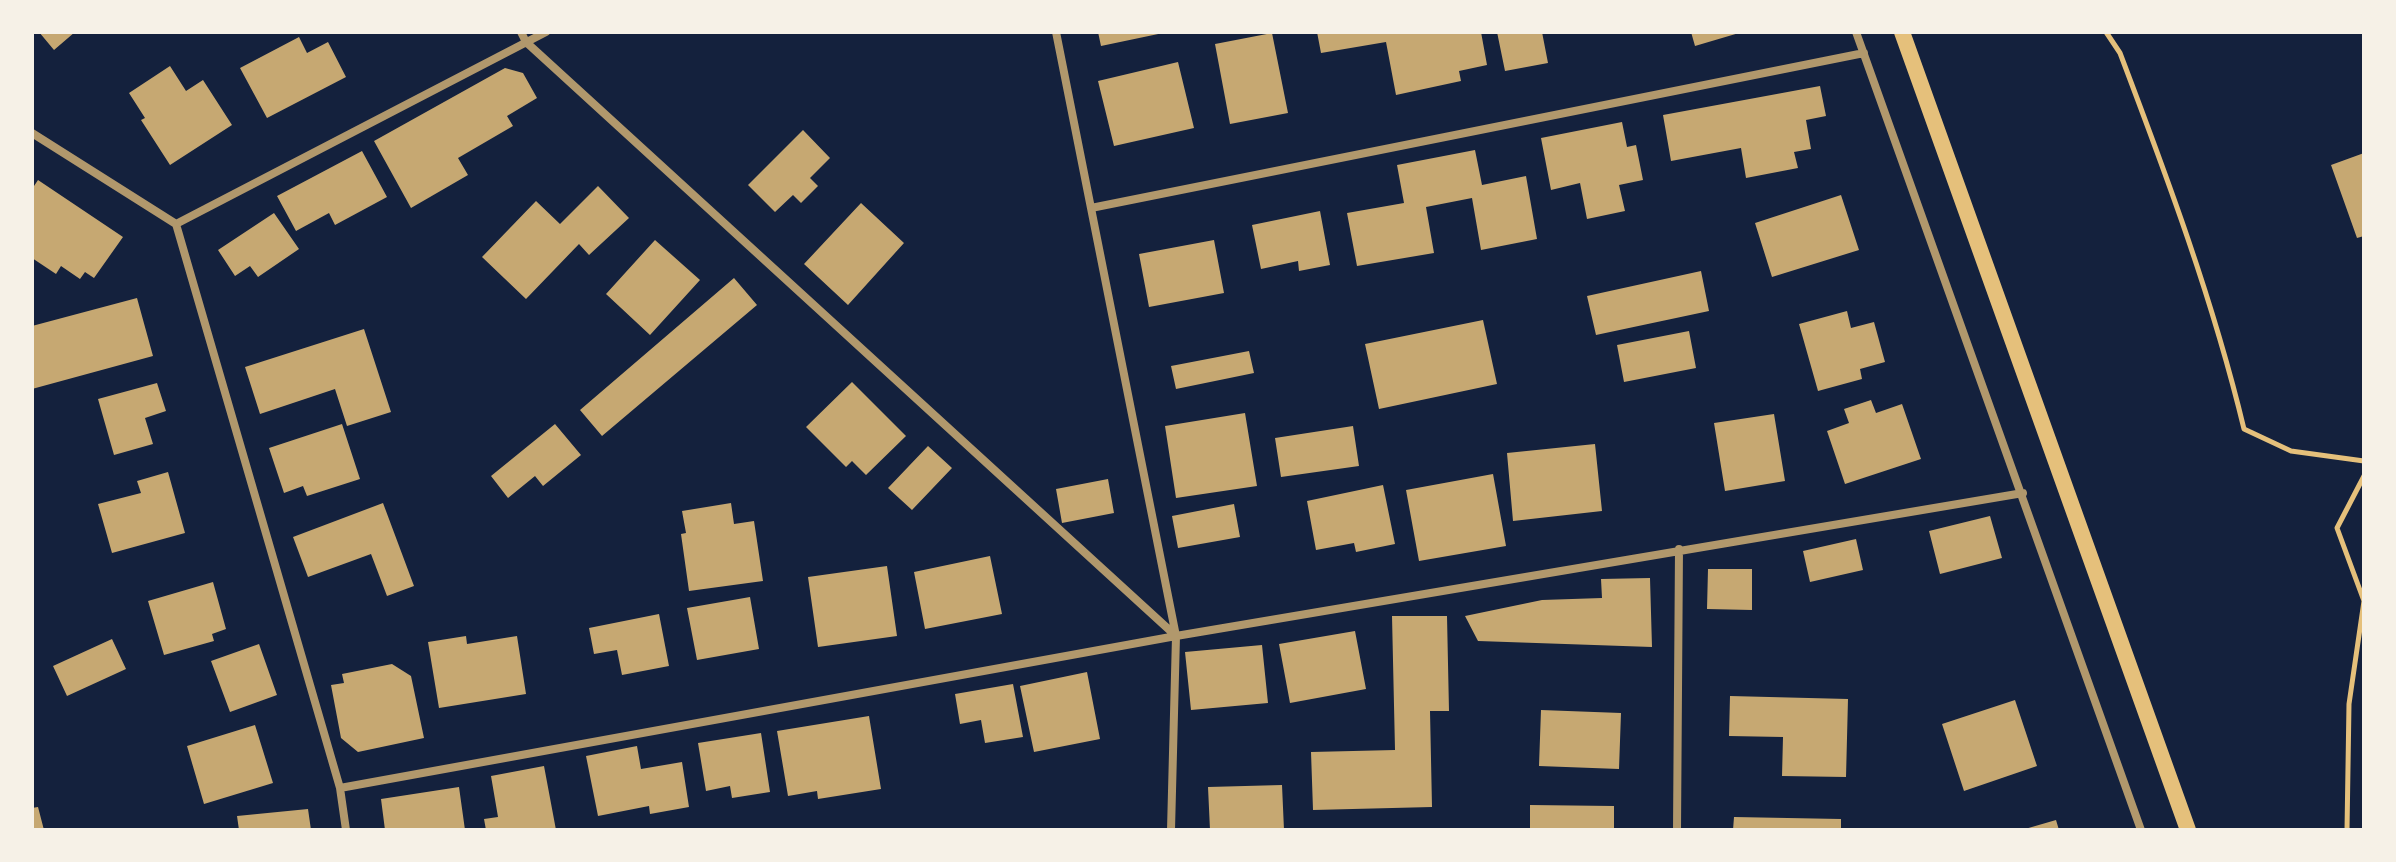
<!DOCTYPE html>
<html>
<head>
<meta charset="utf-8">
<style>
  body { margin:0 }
  #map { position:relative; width:2396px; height:862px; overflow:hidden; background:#14213d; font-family:Ubuntu,sans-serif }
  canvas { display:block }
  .frame { position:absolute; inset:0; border:34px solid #f6f1e7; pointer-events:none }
</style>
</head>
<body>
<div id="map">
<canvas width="2396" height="862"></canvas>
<div class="frame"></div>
</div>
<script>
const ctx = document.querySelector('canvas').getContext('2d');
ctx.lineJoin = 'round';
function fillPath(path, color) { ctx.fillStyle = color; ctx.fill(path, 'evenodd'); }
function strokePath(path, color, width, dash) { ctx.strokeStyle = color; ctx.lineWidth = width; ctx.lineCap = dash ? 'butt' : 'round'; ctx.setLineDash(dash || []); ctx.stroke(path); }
fillPath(new Path2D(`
  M39,32H75L54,50Z
  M1098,32H1162L1163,33L1101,46Z
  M1317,32H1481L1487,65L1459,71L1461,81L1396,95L1386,42L1321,53Z
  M1497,32H1542L1548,63L1505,71Z
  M1691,32H1739V33L1695,46Z
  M1272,33L1288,113L1230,124L1215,44Z
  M299,37L307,53L328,42L346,77L267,118L240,68Z
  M1178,62L1194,128L1114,146L1098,81Z
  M170,66L186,91L203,80L232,125L170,165L141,120L145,118L129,93Z
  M505,68L523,73L537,98L507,116L513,126L458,158L468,175L411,208L374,141Z
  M1820,86L1826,116L1806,120L1811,149L1794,152L1798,168L1746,178L1741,148L1671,161L1663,115Z
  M1622,122L1627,147L1636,145L1643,180L1619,185L1625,211L1587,219L1580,183L1551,190L1541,138Z
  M803,130L830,158L810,178L818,186L801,203L793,195L775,212L748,185Z
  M1475,150L1482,185L1526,176L1537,239L1481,250L1472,198L1426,207L1434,253L1357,266L1347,213L1404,203L1397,165Z
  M362,151L387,197L335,225L329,213L296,231L277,196Z
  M2364,153V236L2357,238L2331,165Z
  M38,180L123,237L94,278L85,272L80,279L61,266L56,274L32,258V189Z
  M598,186L629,218L589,255L579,244L526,299L482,257L536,201L560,224Z
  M1841,195L1859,250L1772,277L1755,223Z
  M861,203L904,243L848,305L804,264Z
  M1320,211L1330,265L1299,271L1298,261L1261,269L1252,225Z
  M274,213L299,249L258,277L250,266L235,276L218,250Z
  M655,240L700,280L650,335L606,294Z
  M1214,240L1224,293L1149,307L1139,254Z
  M1701,271L1709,311L1596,335L1587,296Z
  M734,278L757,305L602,436L580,410Z
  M137,298L153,356L32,389V326Z
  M1847,311L1851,328L1874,322L1885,362L1860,369L1862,379L1818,391L1799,324Z
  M1483,320L1497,384L1379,409L1365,344Z
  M364,329L391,412L347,426L335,389L260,414L245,367Z
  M1689,331L1696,368L1624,382L1617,345Z
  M1249,351L1254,373L1176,389L1171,366Z
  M852,382L906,436L866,475L852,461L846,467L806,427Z
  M157,383L166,411L145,418L153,444L114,455L98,399Z
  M1871,400L1876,413L1902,404L1921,459L1845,484L1827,431L1849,423L1844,409Z
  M1245,413L1257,486L1176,498L1165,426Z
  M1774,414L1785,481L1725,491L1714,423Z
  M342,424L360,479L307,496L303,486L284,493L269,448Z
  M555,424L581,455L543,486L535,476L508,498L491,476Z
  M1353,426L1359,466L1281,477L1275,438Z
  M1595,444L1602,511L1513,521L1507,453Z
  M928,446L952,468L912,510L888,488Z
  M168,472L185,533L112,553L98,504L141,493L137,481Z
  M1493,474L1506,546L1419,561L1406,490Z
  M1108,479L1114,513L1062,523L1056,489Z
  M1383,485L1395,544L1356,552L1354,543L1316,550L1307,501Z
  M383,503L414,586L387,596L371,554L308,577L293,537Z
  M731,503L734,524L754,521L763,581L689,591L681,534L686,533L682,511Z
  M1234,504L1240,537L1178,548L1172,516Z
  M1990,516L2002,558L1940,574L1929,531Z
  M1856,539L1863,570L1810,582L1803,551Z
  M990,556L1002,614L925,629L914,572Z
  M887,566L897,636L818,647L808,577Z
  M1708,569H1752V610L1707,609Z
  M1650,578L1652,647L1478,641L1465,616L1542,600L1602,598L1601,579Z
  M213,582L226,629L212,634L214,641L164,655L148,601Z
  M750,597L759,649L697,660L687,608Z
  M659,614L669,666L622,675L617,650L594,654L589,628Z
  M1392,616H1447L1449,711H1430L1432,807L1313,810L1311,752L1395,750Z
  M1355,631L1366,689L1290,703L1279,644Z
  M466,636L467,644L517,636L526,694L439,708L428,642Z
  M112,639L126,669L67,696L53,666Z
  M259,644L277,695L230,712L211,661Z
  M1262,645L1268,703L1191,710L1185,652Z
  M392,664L411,676L424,738L358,752L341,738L331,685L344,683L342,674Z
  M1087,672L1100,739L1034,752L1020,686Z
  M1013,684L1023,737L985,743L981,720L960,724L955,694Z
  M1730,696L1848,699L1846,777L1782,776L1783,737L1729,736Z
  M2015,700L2037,766L1964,791L1942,724Z
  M1541,710L1621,713L1619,769L1539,766Z
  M869,716L881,789L818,799L817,791L788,796L777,731Z
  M255,725L273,783L204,804L187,746Z
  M761,733L770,792L732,798L730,786L706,791L698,743Z
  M637,746L641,769L682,762L689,807L650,814L649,806L598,816L586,756Z
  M544,766L556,830H486L484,819L498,817L491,776Z
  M1282,785L1284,830H1210L1208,787Z
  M459,787L465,830H385L381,799Z
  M1530,805L1614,806V830H1530Z
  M38,807L44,830H32V808Z
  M308,809L311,830H239L237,816Z
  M1734,817L1841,819V830H1733Z
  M2056,820L2059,830H2025V829Z`), '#c6a872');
strokePath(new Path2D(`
  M2106,32L2120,53C2167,177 2213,300 2244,429L2291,451L2364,461
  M2347,830L2349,704L2364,601L2337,528L2364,476`), '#e5c07b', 5);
strokePath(new Path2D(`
  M521,32L526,42L1176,636
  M1056,32L1176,636L1171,830
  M1856,32L2141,830
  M32,133L176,224L340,788L346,830
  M1091,208L1864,53
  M176,224L546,32
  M340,788L1176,636L2023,493
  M1677,830L1679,549`), '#b1986c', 8);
strokePath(new Path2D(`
  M1902,32L2188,830`), '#e5c07b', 16);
</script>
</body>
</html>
